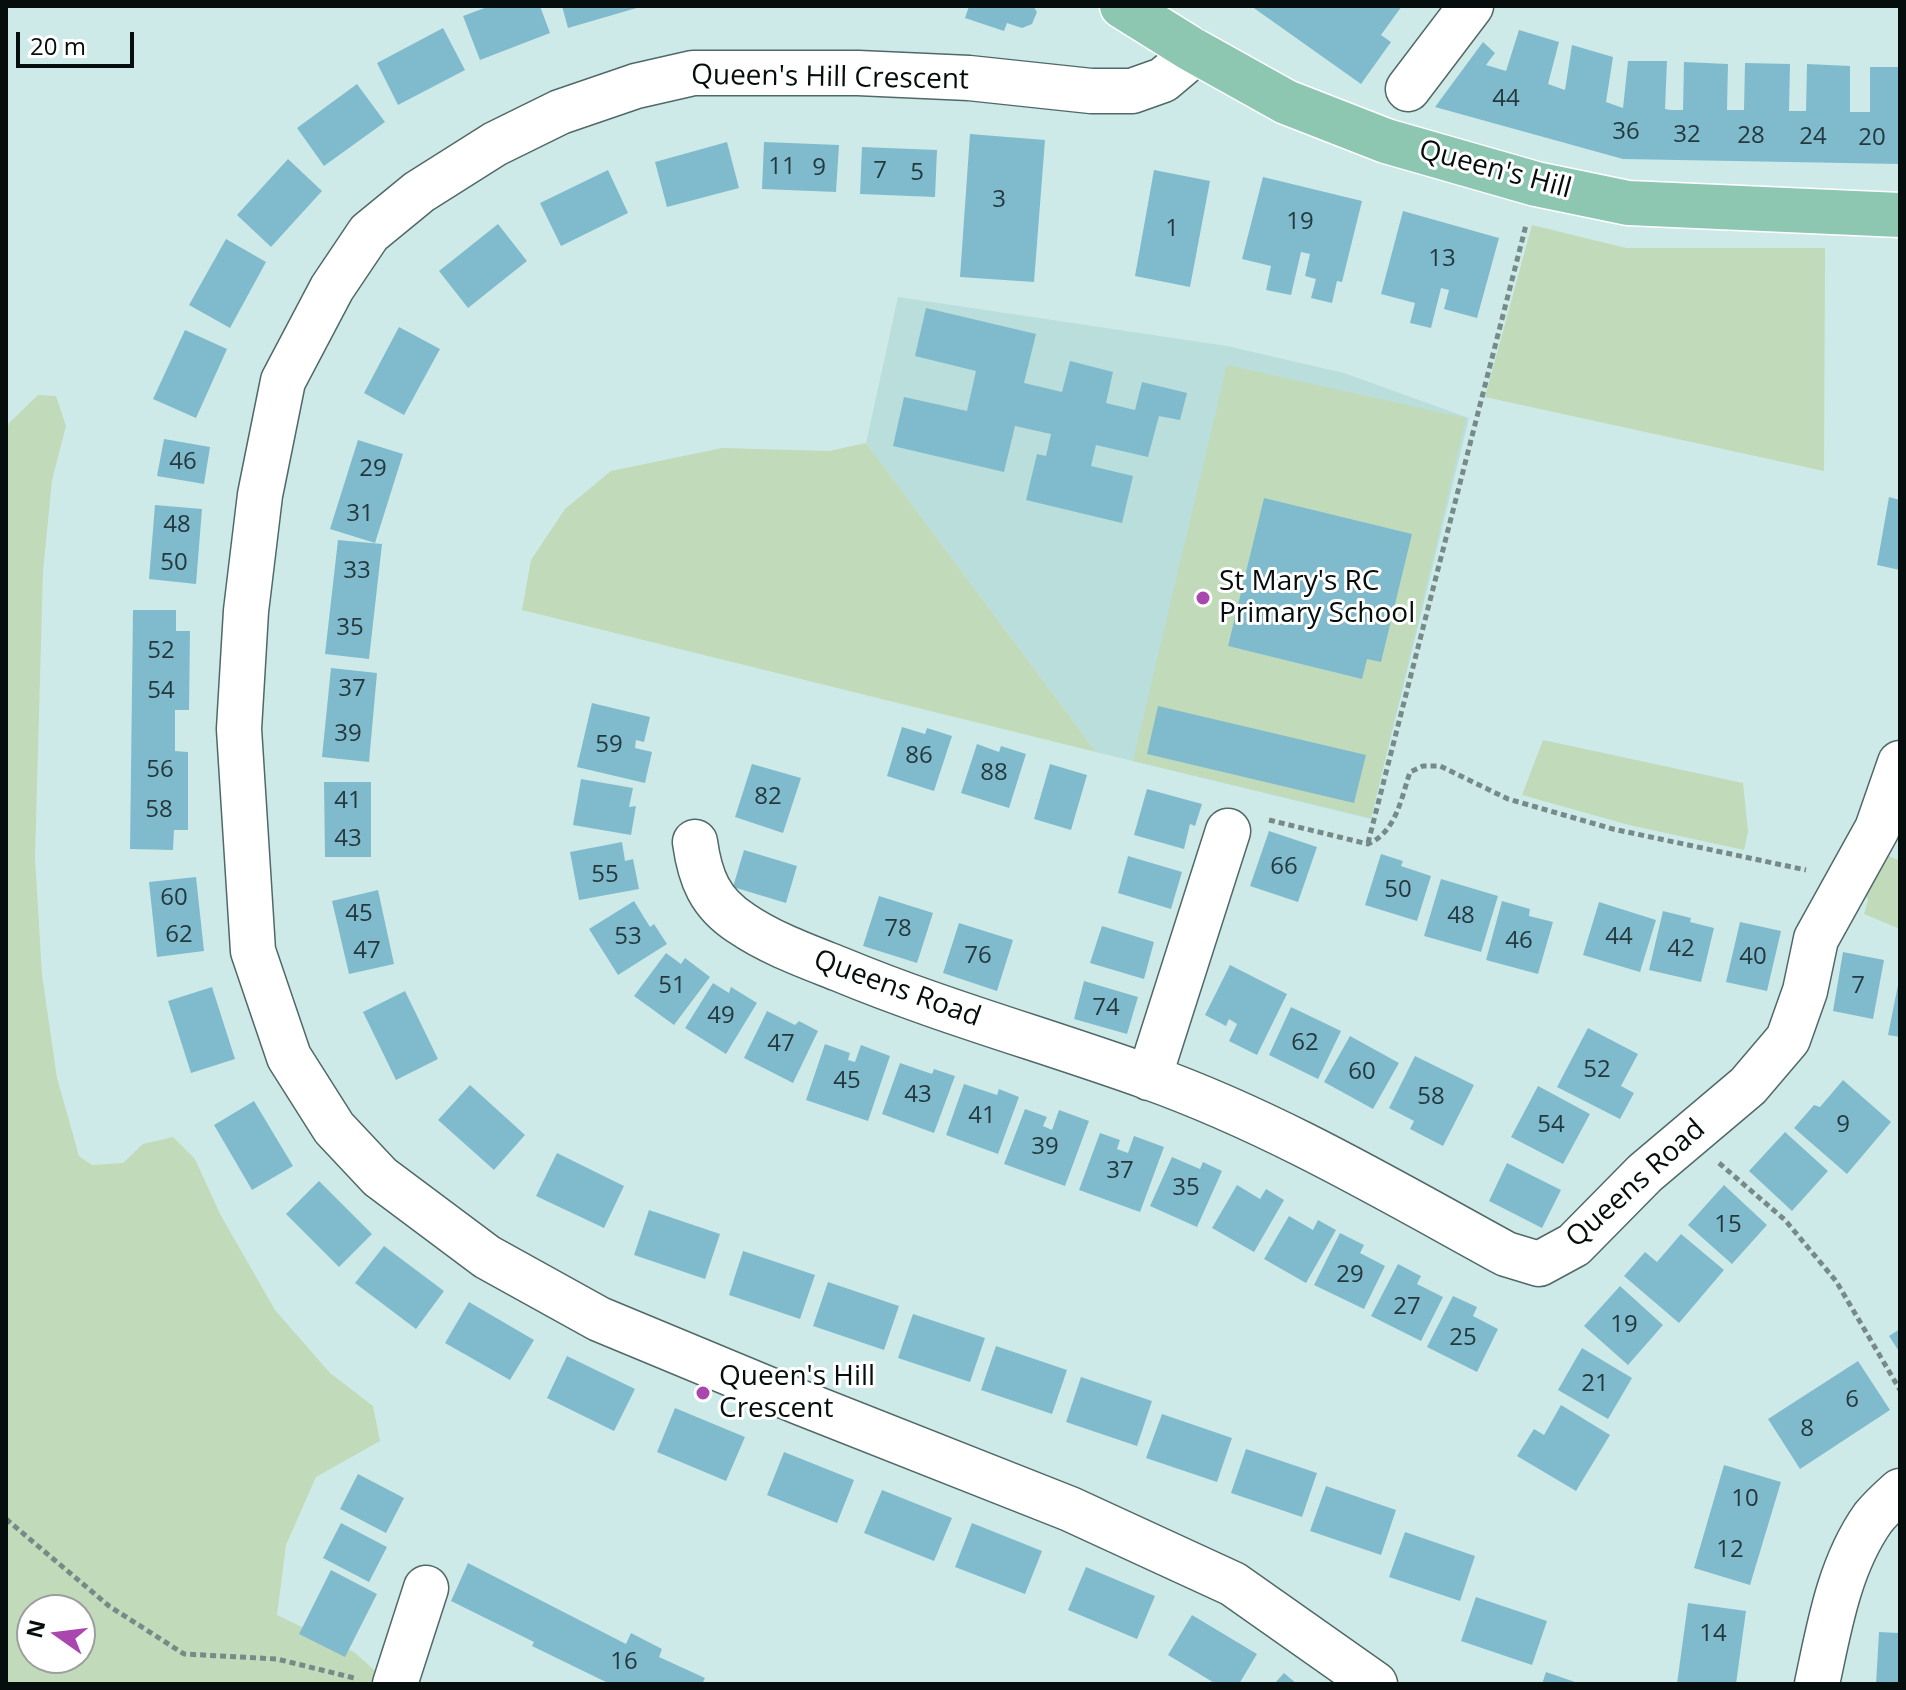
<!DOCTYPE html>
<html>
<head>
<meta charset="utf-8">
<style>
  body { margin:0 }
  #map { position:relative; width:1906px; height:1690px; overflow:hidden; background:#ceeae8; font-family:"Open Sans",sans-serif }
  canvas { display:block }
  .frame { position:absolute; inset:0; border:8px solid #050e0d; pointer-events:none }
  .north { position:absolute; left:16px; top:1594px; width:80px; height:80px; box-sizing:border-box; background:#fff; border:2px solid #9b9f9e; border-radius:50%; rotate:284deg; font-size:22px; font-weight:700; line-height:32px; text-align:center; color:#050e0d }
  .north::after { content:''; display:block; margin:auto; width:28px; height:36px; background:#a947ae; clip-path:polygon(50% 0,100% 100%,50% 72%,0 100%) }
  .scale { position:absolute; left:16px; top:32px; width:118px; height:36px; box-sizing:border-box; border:4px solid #050e0d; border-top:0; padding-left:10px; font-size:24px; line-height:28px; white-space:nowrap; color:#050e0d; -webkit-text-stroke:6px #fff; paint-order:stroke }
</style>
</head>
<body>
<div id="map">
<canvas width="1906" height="1690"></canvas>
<div class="frame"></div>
<div class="north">N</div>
<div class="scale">20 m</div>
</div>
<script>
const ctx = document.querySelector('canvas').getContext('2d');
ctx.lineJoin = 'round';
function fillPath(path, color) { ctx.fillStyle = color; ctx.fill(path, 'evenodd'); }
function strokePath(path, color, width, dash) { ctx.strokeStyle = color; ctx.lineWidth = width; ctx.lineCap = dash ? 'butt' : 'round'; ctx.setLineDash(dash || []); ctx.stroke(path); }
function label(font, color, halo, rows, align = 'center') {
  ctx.font = font + ' "Open Sans",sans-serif'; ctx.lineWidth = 6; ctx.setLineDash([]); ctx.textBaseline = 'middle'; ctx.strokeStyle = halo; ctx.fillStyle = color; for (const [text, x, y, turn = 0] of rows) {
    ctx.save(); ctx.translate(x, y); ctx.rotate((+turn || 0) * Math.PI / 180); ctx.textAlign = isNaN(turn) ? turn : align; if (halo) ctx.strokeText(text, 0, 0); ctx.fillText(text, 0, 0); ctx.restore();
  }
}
fillPath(new Path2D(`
  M898,297L1227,346L1344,373L1469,418L1371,819L1096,752L866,443Z`), '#b9dedc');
fillPath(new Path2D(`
  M1532,225L1626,248H1825L1824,471L1485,397Z
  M1227,365L1466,418L1371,818L1133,761ZM1264,498L1412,534L1381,661L1367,659L1361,679L1228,646Z
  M38,395L56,396L66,426L52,480L43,572L35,857L42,975L57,1078L79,1156L92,1165L123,1163L143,1144L173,1137L195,1159L220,1214L275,1310L330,1373L373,1406L380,1441L316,1477L286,1545L277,1615L354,1652L390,1684H6V431L9,423ZM32,1610H80V1658H32Z
  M866,443L1096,752L522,610L531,560L565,509L611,471L722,448L829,451Z
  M1543,740L1743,783L1748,831L1744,850L1629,825L1522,795Z
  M1883,853L1900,861V929L1864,914L1868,900L1863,888Z`), '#c1dab9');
fillPath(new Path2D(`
  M490,6H540L550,33L480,60L463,16Z
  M562,6H639L640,7L568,28Z
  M969,6H1033L1037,12L1032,24L1022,28L1007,23L1004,31L965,18Z
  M1251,6H1338L1341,8L1342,6H1402L1381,35L1391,42L1361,84Z
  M443,28L465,70L398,105L377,63Z
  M1519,30L1559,42L1548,84L1565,90L1572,45L1613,57L1606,102L1623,108L1628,61H1667L1665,109L1671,110H1683L1684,62L1728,64L1727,110H1744L1745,63L1790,64L1789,111H1806L1807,64L1850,66V112H1870V67H1900V164L1623,159L1435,107L1483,42L1495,53L1486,65L1506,71Z
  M357,84L385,122L324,166L297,128Z
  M970,134L1045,140L1034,282L960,277Z
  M727,142L739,188L667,207L655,162Z
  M764,142L839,145L836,192L762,189Z
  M862,147L937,150L935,197L860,194Z
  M288,159L322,191L271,247L237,215Z
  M608,170L628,213L561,246L540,203Z
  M1154,170L1210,181L1190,287L1135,276Z
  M1263,177L1362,201L1342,282L1337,281L1332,303L1311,298L1316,279L1305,276L1310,254L1301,252L1291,295L1266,290L1271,266L1242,259Z
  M1403,211L1499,238L1477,318L1444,309L1449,290L1441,288L1431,328L1410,323L1415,303L1381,294Z
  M498,224L527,261L468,308L439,271Z
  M226,239L266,262L230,328L189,305Z
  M926,308L1036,334L1024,383L1062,392L1070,361L1113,372L1106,403L1135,410L1142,382L1187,393L1180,420L1159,416L1148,457L1096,445L1091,466L1133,476L1122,523L1026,500L1037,454L1046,456L1051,434L1015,426L1004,472L893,446L904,397L967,411L976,371L915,356Z
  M399,327L440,349L404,415L364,393Z
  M185,330L227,349L196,418L153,399Z
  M164,439L210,447L204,484L157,476Z
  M358,440L403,454L375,543L330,529Z
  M1889,497L1900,500V570L1877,565Z
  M1264,498L1412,534L1381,662L1367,659L1362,679L1228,646Z
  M155,505L202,509L196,584L149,579Z
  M338,540L382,544L369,659L325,654Z
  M133,610H176V631H190L189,710H175V751L188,752V830H174L173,850L130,849Z
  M331,668L377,673L369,762L322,757Z
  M592,703L650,717L644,742L636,740L635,748L652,752L645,783L577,767Z
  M1158,706L1366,755L1354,803L1147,754Z
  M902,727L925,734L927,728L952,736L934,791L887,776Z
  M977,744L999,752L1001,746L1026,754L1009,808L961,793Z
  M752,764L801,778L783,833L735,817Z
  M1050,764L1087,775L1071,830L1034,819Z
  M581,779L633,788L629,807L636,806L631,835L573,825Z
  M324,782H371V857H325Z
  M1147,789L1202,804L1195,826L1190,824L1184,849L1134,835Z
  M1269,831L1317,847L1298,902L1250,886Z
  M622,842L625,861L633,859L639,889L579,900L570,852Z
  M744,850L797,866L786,903L733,887Z
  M1381,854L1403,861L1401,866L1431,876L1417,921L1365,905Z
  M1128,856L1182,872L1171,909L1118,893Z
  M196,877L204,951L157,957L149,882Z
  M1441,879L1498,896L1481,952L1424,936Z
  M378,890L394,964L349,974L332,901Z
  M879,896L933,913L917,963L863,946Z
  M634,901L650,927L654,924L667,944L618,975L589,929Z
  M1502,901L1530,909L1529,916L1553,922L1538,974L1486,960Z
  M1599,902L1656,920L1640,972L1583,955Z
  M1663,911L1691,918L1690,922L1714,928L1701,982L1649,970Z
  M1740,922L1781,931L1767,991L1726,982Z
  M959,923L1013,940L997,991L943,973Z
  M1102,926L1154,942L1144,979L1090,963Z
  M1843,952L1884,960L1873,1019L1833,1011Z
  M666,953L681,964L685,958L710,977L674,1025L634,996Z
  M1230,965L1287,994L1257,1055L1229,1041L1237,1024L1229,1019L1226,1026L1205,1015Z
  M1899,980H1900V1037L1888,1035Z
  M1084,981L1138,997L1127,1034L1074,1019Z
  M713,983L729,993L731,987L757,1003L726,1054L685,1028Z
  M212,987L235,1059L191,1073L168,1001Z
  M405,991L438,1059L396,1080L363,1012Z
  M1291,1007L1341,1031L1318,1079L1269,1055Z
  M767,1011L795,1025L799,1021L818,1031L793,1083L744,1058Z
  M1588,1028L1638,1054L1621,1086L1634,1093L1620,1119L1557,1087Z
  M1350,1036L1399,1063L1373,1109L1324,1082Z
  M825,1044L850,1053L848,1060L855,1062L861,1045L890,1056L868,1121L806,1100Z
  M1415,1056L1474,1085L1443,1146L1410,1129L1414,1121L1389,1108Z
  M900,1063L932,1074L934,1069L955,1076L934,1133L882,1114Z
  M1843,1080L1891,1122L1847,1174L1794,1128L1814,1105L1820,1107Z
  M964,1084L997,1095L999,1089L1019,1097L998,1154L946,1135Z
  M470,1085L525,1135L494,1170L438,1120Z
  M1538,1086L1590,1114L1563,1164L1511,1137Z
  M254,1101L293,1166L252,1190L214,1125Z
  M1025,1109L1047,1117L1043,1126L1052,1130L1059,1110L1089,1121L1065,1186L1004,1164Z
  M1785,1132L1828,1171L1792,1211L1749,1171Z
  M1100,1133L1120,1140L1117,1149L1128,1153L1134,1136L1164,1147L1140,1212L1079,1190Z
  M557,1153L624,1186L604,1228L536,1196Z
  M1172,1157L1200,1169L1203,1162L1222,1171L1197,1227L1150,1206Z
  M1507,1163L1561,1190L1542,1228L1489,1201Z
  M319,1181L372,1234L339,1267L286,1214Z
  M1237,1185L1260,1199L1266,1189L1284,1200L1254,1252L1212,1228Z
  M1724,1185L1767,1225L1732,1264L1688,1225Z
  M649,1210L720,1234L705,1279L634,1255Z
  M1289,1216L1313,1230L1318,1220L1336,1230L1306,1283L1264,1259Z
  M1340,1233L1364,1245L1360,1253L1385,1266L1364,1309L1314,1285Z
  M1681,1234L1724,1270L1679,1323L1624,1276L1645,1252L1657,1262Z
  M384,1246L444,1291L416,1329L355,1283Z
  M743,1251L815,1275L800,1319L729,1295Z
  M1398,1264L1421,1276L1417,1284L1443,1297L1421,1341L1371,1316Z
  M828,1282L899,1306L884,1350L813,1326Z
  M1620,1286L1663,1325L1628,1365L1584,1326Z
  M1453,1296L1477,1307L1473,1316L1498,1329L1477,1372L1427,1347Z
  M469,1302L534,1340L510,1380L445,1343Z
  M913,1314L985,1338L970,1382L898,1358Z
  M1900,1329V1353L1889,1336Z
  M996,1346L1067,1370L1052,1414L981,1390Z
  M1582,1348L1632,1378L1608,1419L1558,1390Z
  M567,1356L635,1389L614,1431L547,1398Z
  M1858,1361L1890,1410L1800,1469L1768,1419Z
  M1081,1377L1152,1401L1137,1446L1066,1422Z
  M1561,1405L1610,1435L1576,1491L1517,1456L1534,1429L1544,1435Z
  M675,1408L745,1437L726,1481L657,1452Z
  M1162,1414L1232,1438L1217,1482L1146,1458Z
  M1246,1449L1317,1473L1302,1517L1231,1493Z
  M784,1452L854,1480L837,1523L767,1495Z
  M1724,1465L1781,1482L1750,1585L1694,1568Z
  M358,1474L404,1498L386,1533L340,1509Z
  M1326,1486L1396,1510L1381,1555L1310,1531Z
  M882,1490L952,1518L934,1561L864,1533Z
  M341,1523L387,1547L369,1582L323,1558Z
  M972,1523L1042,1551L1025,1594L955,1567Z
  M1405,1532L1475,1556L1460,1601L1389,1577Z
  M468,1563L626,1644L631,1633L662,1649L659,1657L705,1678L702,1684H610L532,1646L534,1642L451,1601Z
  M1086,1567L1155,1596L1137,1639L1068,1610Z
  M331,1570L377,1594L345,1657L299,1634Z
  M1476,1597L1547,1621L1532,1665L1461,1641Z
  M1688,1603L1746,1611L1736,1684H1677Z
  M1192,1615L1257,1654L1239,1684H1216L1168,1655Z
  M1879,1632L1900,1633V1684H1876Z
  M1546,1672L1578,1683V1684H1542Z
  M1284,1673L1297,1684H1274Z`), '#80bbcd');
const minor = new Path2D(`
  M1191,49L1182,64L1163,80L1132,91H1091L969,78L858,73H693L636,86L560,112L495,144L419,192L369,233L332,288L283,381L260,495L246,611L239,729L253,951L289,1057L334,1128L380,1177L487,1257L599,1319L799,1402L1070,1509L1233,1584L1375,1684
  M1408,89L1471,6
  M695,842C700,878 710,903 741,923C770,943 806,956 839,969C940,1011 1045,1040 1148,1077C1274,1122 1389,1190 1506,1254L1539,1264L1574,1245L1645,1173L1748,1086L1788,1039L1805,991L1816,939L1877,829L1900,763
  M1149,1078L1228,831
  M395,1684L426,1588
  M1817,1684C1829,1628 1839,1566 1873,1518C1881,1508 1891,1499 1900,1491`);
const major = new Path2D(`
  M1122,6L1191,49L1286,102L1386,141L1536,184L1628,203L1900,215`);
strokePath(minor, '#506968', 47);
strokePath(major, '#fff', 47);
strokePath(new Path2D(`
  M1269,820L1368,844C1396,832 1401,799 1410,772L1423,766H1440L1508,799L1613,829L1806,870
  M1368,843L1526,225
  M1719,1163L1785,1220L1836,1281L1900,1390
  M6,1519L109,1606L184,1654L277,1659L354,1678`), '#768a88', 5, [6, 4]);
strokePath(minor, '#fff', 44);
strokePath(major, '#8ec7b1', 44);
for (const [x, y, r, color] of [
  [1203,598,8,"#a947ae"],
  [703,1393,8,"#a947ae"]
]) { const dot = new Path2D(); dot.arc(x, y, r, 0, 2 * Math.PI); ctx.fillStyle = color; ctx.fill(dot); strokePath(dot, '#fff', 3); }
label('24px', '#24393d', null, [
  ["44",1506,99],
  ["36",1626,132],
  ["32",1687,135],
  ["28",1751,136],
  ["24",1813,137],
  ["20",1872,138],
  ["11",782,167],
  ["9",819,168],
  ["7",880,171],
  ["5",917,173],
  ["3",999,200],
  ["19",1300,222],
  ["1",1172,229],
  ["13",1442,259],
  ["46",183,462],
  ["29",373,469],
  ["31",360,514],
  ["48",177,525],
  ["50",174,563],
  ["33",357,571],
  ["35",350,628],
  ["52",161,651],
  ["37",352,689],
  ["54",161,691],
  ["39",348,734],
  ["59",609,745],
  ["86",919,756],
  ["56",160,770],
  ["88",994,773],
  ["82",768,797],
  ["41",348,801],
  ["58",159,810],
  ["43",348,839],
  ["66",1284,867],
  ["55",605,875],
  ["50",1398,890],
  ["60",174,898],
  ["45",359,914],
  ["48",1461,916],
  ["78",898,929],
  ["62",179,935],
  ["53",628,937],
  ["44",1619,937],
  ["46",1519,941],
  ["42",1681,949],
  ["47",367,951],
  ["76",978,956],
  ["40",1753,957],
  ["51",672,986],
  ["7",1858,986],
  ["74",1106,1008],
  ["49",721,1016],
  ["62",1305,1043],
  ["47",781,1044],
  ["52",1597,1070],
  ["60",1362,1072],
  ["45",847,1081],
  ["43",918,1095],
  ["58",1431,1097],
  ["41",982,1116],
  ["54",1551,1125],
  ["9",1843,1125],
  ["39",1045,1147],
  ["37",1120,1171],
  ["35",1186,1188],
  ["15",1728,1225],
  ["29",1350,1275],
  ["27",1407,1307],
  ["19",1624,1325],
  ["25",1463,1338],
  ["21",1595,1384],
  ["6",1852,1400],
  ["8",1807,1429],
  ["10",1745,1499],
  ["12",1730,1550],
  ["14",1713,1634],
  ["16",624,1662]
]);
label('28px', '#050e0d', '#fff', [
  ["Queen's Hill Crescent",830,78,1],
  ["Queen's Hill",1495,170,15],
  ["Queens Road",897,989,20],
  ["Queens Road",1636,1184,-42]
]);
label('28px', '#050e0d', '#fff', [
  ["St Mary's RC",1219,582],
  ["Primary School",1219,614],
  ["Queen's Hill",719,1377],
  ["Crescent",719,1409]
], 'left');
</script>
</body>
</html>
